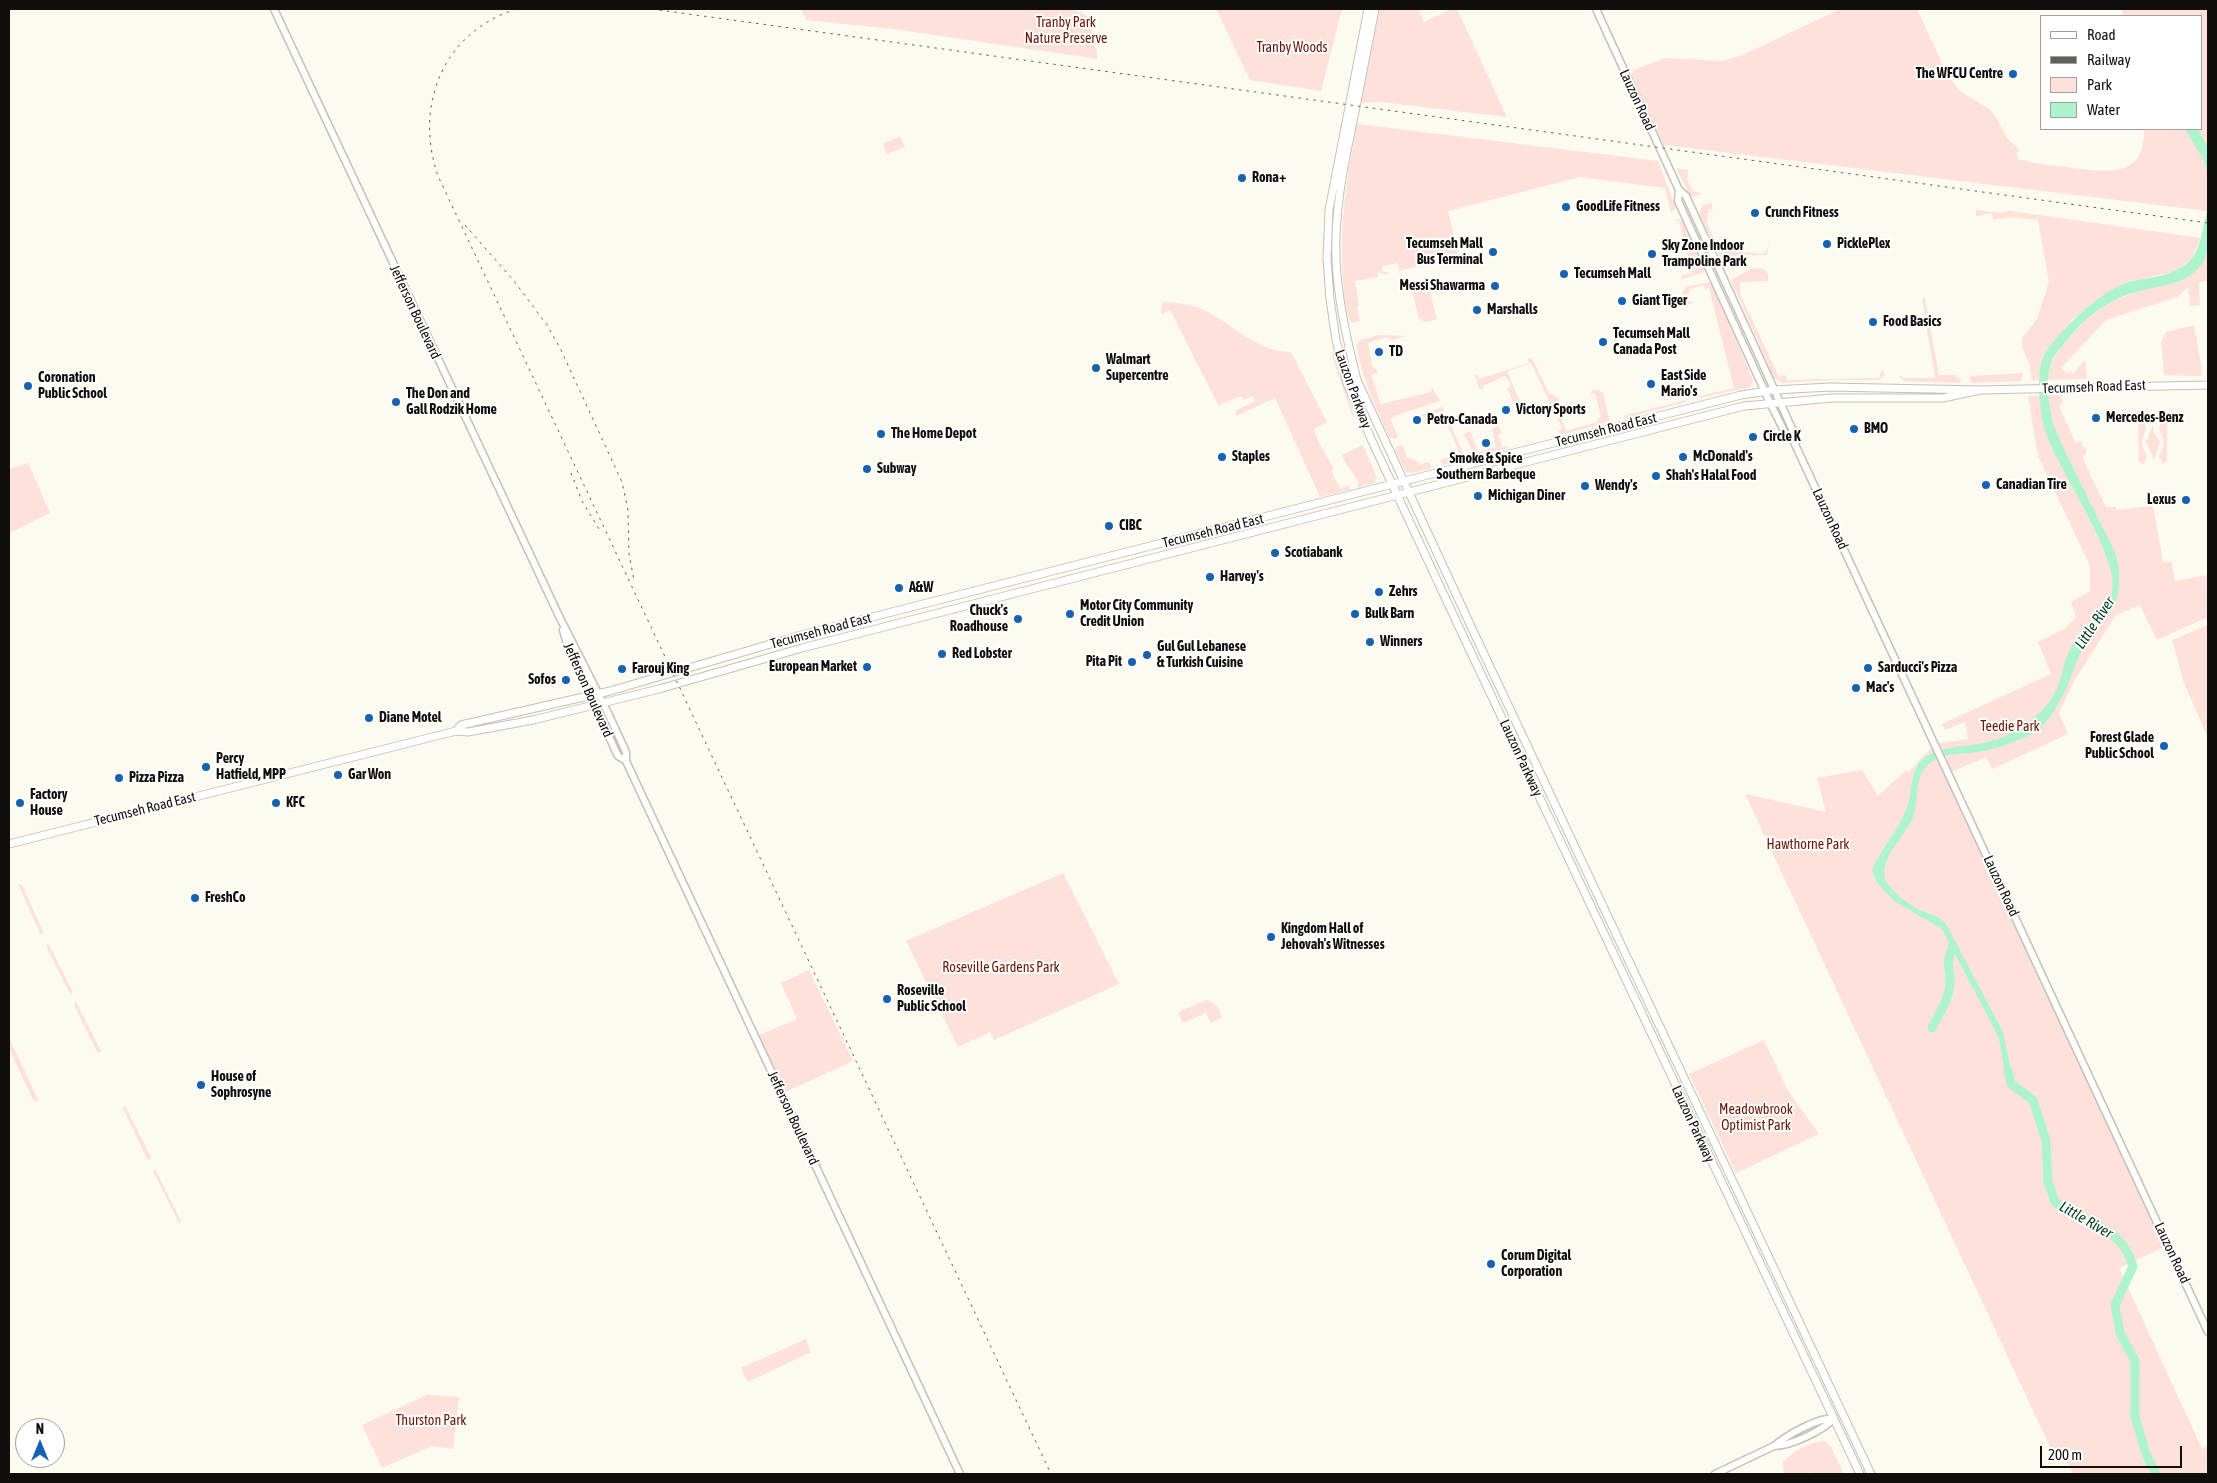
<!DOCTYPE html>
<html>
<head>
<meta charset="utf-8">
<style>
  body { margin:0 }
  #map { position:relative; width:2217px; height:1483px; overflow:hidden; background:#fdfaef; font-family:"Asap Condensed",sans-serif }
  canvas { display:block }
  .frame { position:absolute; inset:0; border:10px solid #100f0c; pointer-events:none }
  .legend { position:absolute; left:2040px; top:15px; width:162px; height:115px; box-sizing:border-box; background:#fff; border:1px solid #9f9f9e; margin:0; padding:6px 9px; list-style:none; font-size:15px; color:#100f0c }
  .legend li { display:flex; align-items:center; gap:10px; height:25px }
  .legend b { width:25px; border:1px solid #9f9f9e }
  .north { position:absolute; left:15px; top:1418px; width:50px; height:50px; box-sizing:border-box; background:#fff; border:1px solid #9f9f9e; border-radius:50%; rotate:0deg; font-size:14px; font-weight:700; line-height:20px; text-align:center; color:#100f0c }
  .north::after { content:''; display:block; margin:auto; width:18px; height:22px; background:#1662b1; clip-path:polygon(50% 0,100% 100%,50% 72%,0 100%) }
  .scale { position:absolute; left:2040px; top:1446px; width:142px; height:22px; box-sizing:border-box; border:2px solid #100f0c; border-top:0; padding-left:6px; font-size:15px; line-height:18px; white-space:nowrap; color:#100f0c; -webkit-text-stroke:4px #fff; paint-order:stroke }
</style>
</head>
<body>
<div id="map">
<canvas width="2217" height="1483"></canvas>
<div class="frame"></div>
<ul class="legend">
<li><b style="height:6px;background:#fff"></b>Road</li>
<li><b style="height:6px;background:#615f59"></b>Railway</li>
<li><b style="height:14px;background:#fee1db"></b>Park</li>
<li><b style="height:14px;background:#adf4cc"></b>Water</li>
</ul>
<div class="north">N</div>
<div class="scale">200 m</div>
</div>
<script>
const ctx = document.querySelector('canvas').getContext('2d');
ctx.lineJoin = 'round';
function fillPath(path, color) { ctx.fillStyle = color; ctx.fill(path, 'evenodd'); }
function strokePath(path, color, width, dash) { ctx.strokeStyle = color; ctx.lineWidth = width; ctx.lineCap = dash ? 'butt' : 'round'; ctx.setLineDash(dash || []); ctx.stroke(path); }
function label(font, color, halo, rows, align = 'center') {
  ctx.font = font + ' "Asap Condensed",sans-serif'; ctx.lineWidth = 4; ctx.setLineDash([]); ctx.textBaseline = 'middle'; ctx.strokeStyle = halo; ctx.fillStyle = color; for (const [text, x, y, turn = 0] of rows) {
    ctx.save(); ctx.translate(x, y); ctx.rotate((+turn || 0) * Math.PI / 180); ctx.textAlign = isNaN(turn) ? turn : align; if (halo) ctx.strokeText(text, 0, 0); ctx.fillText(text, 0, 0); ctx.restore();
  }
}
fillPath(new Path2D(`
  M801,9H1074L1089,17L1098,59L893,29L806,20Z
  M1216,9H1342L1321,91L1250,80Z
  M1378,9H1419L1424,22L1452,9H1457L1507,117L1382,102L1360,103Z
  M1840,9H1917L1948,76L1960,91L1989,109L1996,117L2007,138L2020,151L2016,153L2020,161L2024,160C2037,165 2053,165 2067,167C2102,172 2146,181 2144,129H2201V16H2123L2122,9H2208V211L1664,145L1631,76L1633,70L1666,58L1722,61L1743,55Z
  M1357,124L1658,161L1676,208L1671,212L1665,188L1580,177L1448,211L1458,251L1456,256L1399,271L1398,263L1382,266L1383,272H1388V274L1378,273V277L1355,281L1359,306L1357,308L1360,321L1353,323C1345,317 1345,300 1344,290C1338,233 1346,180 1357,124Z
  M900,136L905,147L887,154L883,144Z
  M1676,168L1688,170L1687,180L1693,191L1701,193L1700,195L1694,197L1690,195Z
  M1711,203L1713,209H1709L1707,223L1717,246L1721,245L1727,249L1760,254L1766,252L1769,243L1767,255H1745L1730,262L1723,263L1699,214L1703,205Z
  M1976,210L2000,213L2010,211L2201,238L2191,259L2177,271L2125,283L2098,300L2072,320L2043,357L2039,380L2032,381L2030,366L2022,347V338L2037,319L2049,282L2038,220L2011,217L1993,220L1992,213L1976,216Z
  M1678,219L1684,223L1705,272L1681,279V276L1692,273L1679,221H1674Z
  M2208,253V281L2199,282L2200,305L2190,306L2188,287L2177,297L2106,320L2061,368L2067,374L2070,371L2073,374L2085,360L2087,379L2048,380L2051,361L2070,336L2089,317L2110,302L2199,268Z
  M1753,268L1764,269L1768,274V281L1740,282V294L1779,377L1785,375L1787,380L1880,378V373L1883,370L1885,375L1880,380H1834L1782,383L1774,378L1731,280Z
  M1708,282L1713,284L1753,380L1750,387L1696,399L1694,394L1696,397L1734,388L1709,288L1705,289L1703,285L1690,289L1689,293L1687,295L1689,302L1693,301V303L1685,305L1682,294L1686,287Z
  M1423,283L1428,285L1437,319L1426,322L1419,319L1412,291L1415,285Z
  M1922,298H1925L1939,375H1956L1961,380L1960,383L1905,381L1900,378L1899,375L1903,378H1935Z
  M1162,302C1178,303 1194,304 1208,312C1236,327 1257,352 1291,352L1327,422L1314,429L1318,441L1334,469L1331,470L1340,489L1349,485L1350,490L1320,497L1275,398L1236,416L1235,411L1255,401L1253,396L1244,400L1242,396L1218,405L1170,310L1161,314Z
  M2194,325L2202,370L2201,376L2164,375L2161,342L2166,332Z
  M1379,335L1406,336L1393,340L1386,337L1368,343L1372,366L1377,370V373L1371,375L1381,404L1431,392L1432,388L1440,401L1392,417L1391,421L1398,437L1395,439L1389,437C1376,408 1362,378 1356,345L1360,340Z
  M1333,351L1354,417L1353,418L1334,362L1332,353Z
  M1530,358L1533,360L1549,393L1558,398L1560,401L1556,402L1566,431L1598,422L1597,419L1601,417L1595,393L1591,394L1592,390H1598L1603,393L1609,420L1605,423L1561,435L1558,431L1562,428L1531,363L1507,371L1520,402L1514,404L1507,388L1510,387V382L1505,376L1483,386V390L1479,388L1475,375H1477L1479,379L1529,363L1528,359Z
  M2023,373L2021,381L1971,383L1970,376Z
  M2061,395L2063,402L2059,406L2075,442L2081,441L2082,446L2086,448V454L2082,457L2106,507H2116V510L2153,506L2163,562H2172L2175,581L2208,575V617L2157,640L2140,605L2116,615L2074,681L2059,713L2068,734L1992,769L1986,757L1951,772L1946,756L1939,743L1968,739L1965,722L1945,730L1942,724L2051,674L2038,642L2064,629L2076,617L2071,602L2090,591V566L2038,456L2028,396Z
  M1687,396L1686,402L1626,418L1623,416L1686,400Z
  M1442,407L1466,459L1442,465L1440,460L1457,454L1458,449L1442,413L1439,412L1423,418L1422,415Z
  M1495,421L1502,433L1498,435L1503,447L1507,446L1508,448L1475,457L1464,434L1470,431L1478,452L1496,447L1492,429L1497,426Z
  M2138,422L2144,423L2146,428C2142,443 2139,440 2147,456L2144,464L2139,462Z
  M2167,422V461L2163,464L2159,456C2167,440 2164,444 2159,428L2161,423Z
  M2153,425L2154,433L2160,442L2154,460L2146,442Z
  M1363,445L1377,478L1374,483L1358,488L1357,484L1359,483C1353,473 1346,465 1342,455Z
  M1402,445L1407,457L1422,464L1429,462L1432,468L1412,473L1406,472L1395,451L1397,446Z
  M28,463L50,513L9,533V469Z
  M2208,625V738L2184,683L2172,640Z
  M1933,746L2164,1247L2119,1268L2202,1449L2208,1446V1474H2073L2067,1461L2056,1460L1745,794L1826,812L1817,778L1862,770L1878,796L1906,770L1909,772Z
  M1063,873L1119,984L994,1040L990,1032L958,1047L906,941Z
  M18,884L22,885L44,934L40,933Z
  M48,943L73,992L70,994L46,946Z
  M809,970L853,1061L785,1092L757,1036L797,1019L781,983Z
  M1207,1000C1216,1003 1219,1009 1222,1017L1211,1023L1206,1013L1186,1022H1182L1178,1012Z
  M76,1002L101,1051L100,1052H97L74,1005Z
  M9,1038L38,1099L37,1101L33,1100L9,1048Z
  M1764,1040L1788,1091L1819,1134L1736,1173L1689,1074Z
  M125,1106L151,1157L150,1159H147L123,1108Z
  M155,1169L181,1221L179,1223L153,1171Z
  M806,1339L811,1352L748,1382L741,1368Z
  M427,1395L459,1397L453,1449L432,1446L382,1468L362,1425Z
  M1825,1441L1831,1447L1844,1474H1812L1811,1472L1805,1474H1784L1783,1462C1796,1451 1806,1442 1825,1441Z`), '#fee1db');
fillPath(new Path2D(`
  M2185,129H2198L2208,147V174L2204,161Z
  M2208,209C2208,228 2213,253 2199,268C2183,285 2158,286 2136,292C2105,300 2080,322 2061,348C2057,352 2052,358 2051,363C2045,384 2049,404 2053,424C2066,455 2082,485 2097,516C2104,531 2115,547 2118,564C2120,577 2120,593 2114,605C2108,619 2093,626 2086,640C2070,673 2062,719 2026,737C2012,743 1998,748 1983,751C1964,755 1945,751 1929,764C1914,775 1919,798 1914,814C1907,838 1880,852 1885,880C1893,892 1905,902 1918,909C1927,914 1939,915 1946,924L2003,1032L2013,1079L2006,1081L1999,1038L1942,929L1894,901L1877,883L1872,870C1881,848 1899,830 1907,808C1913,792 1909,771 1923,759C1939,746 1964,747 1983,743C2009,738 2037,720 2052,698C2063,682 2062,661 2072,645C2083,627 2107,612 2112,592C2120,555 2057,470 2045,430C2041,417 2040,403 2039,390C2039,380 2039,364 2044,355C2059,331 2099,292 2126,283C2149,276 2175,278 2191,259C2203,244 2202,226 2208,209Z`), '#adf4cc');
strokePath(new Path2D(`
  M1932,1028C1939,1014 1949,999 1950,984C1951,964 1944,966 1953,946
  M2008,1070L2011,1084L2033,1100L2046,1141L2048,1182L2055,1202C2063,1208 2072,1214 2082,1218C2106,1229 2125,1238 2133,1266L2115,1305L2120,1333L2135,1361V1417L2146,1454L2156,1474`), '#adf4cc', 9);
const tertiary = new Path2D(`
  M274,9L558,614L607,711L626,752V761L632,774L960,1474
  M1596,9L1679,190L1678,201L1770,403L1786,435L1793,440
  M1679,190L1686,196L1794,433L1793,440L1799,453L2208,1332
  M563,630L568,648L618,756L626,761
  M1774,1446C1790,1446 1823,1431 1834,1418
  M1715,1474L1774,1446C1787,1435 1817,1418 1834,1418`);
const secondary = new Path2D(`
  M1368,9L1329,210L1327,258L1330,299L1336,340L1347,383L1372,441L1465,640L1860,1474
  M1375,9C1368,45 1361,81 1354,117C1344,164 1334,211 1336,260C1338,301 1347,340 1357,380L1475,635L1871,1474
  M456,731L461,725L610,691L798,636L1741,395L1774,390L1830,387L1980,390L2208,385
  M9,844L456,731L468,732L533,720L659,689L802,648L1744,406L1832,398H1943L1980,390`);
strokePath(tertiary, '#c4c2b7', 9);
strokePath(secondary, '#c4c2b7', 9);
strokePath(tertiary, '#fff', 6);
strokePath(secondary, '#fff', 7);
strokePath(new Path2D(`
  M516,9C442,33 414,106 438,176L1051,1474
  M630,9H635
  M652,9L2208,223
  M465,225L514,281L547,325L560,348L622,482L628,510L629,554L634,580
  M571,473L582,501L599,529`), '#615f59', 1, [2.5, 5]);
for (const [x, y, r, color] of [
  [2013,74,5,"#1662b1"],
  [1242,178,5,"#1662b1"],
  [1566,207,5,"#1662b1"],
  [1755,213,5,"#1662b1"],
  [1827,244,5,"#1662b1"],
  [1493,252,5,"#1662b1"],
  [1652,254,5,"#1662b1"],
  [1564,274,5,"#1662b1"],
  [1495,286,5,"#1662b1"],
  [1622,301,5,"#1662b1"],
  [1477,310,5,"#1662b1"],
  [1873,322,5,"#1662b1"],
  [1603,342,5,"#1662b1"],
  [1379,352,5,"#1662b1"],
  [1096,368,5,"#1662b1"],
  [1651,384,5,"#1662b1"],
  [28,386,5,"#1662b1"],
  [396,402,5,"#1662b1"],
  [1506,410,5,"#1662b1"],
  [2096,418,5,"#1662b1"],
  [1417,420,5,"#1662b1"],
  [1854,429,5,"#1662b1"],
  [881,434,5,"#1662b1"],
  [1753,437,5,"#1662b1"],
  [1486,443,5,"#1662b1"],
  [1222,457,5,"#1662b1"],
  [1683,457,5,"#1662b1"],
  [867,469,5,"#1662b1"],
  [1656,476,5,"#1662b1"],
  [1986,485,5,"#1662b1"],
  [1585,486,5,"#1662b1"],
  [1478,496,5,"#1662b1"],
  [2186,500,5,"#1662b1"],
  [1109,526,5,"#1662b1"],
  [1275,553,5,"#1662b1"],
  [1210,577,5,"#1662b1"],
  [899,588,5,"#1662b1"],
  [1379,592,5,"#1662b1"],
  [1070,614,5,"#1662b1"],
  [1355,614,5,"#1662b1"],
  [1018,619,5,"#1662b1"],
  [1370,642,5,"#1662b1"],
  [942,654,5,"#1662b1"],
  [1147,655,5,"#1662b1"],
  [1132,662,5,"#1662b1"],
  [867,667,5,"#1662b1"],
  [1868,668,5,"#1662b1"],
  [622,669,5,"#1662b1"],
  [566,680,5,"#1662b1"],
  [1856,688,5,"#1662b1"],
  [369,718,5,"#1662b1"],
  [2164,746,5,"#1662b1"],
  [206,767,5,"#1662b1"],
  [338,775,5,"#1662b1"],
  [119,778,5,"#1662b1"],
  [20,803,5,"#1662b1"],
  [276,803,5,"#1662b1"],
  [195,898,5,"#1662b1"],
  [1271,937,5,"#1662b1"],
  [887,999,5,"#1662b1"],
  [201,1085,5,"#1662b1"],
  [1491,1264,5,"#1662b1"]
]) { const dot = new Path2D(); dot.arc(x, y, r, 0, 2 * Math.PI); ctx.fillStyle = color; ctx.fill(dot); strokePath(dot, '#fff', 2); }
label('14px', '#6b1707', '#fff', [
  ["Tranby Park",1066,23],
  ["Nature Preserve",1066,39],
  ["Tranby Woods",1292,48],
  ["Teedie Park",2010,727],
  ["Hawthorne Park",1808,845],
  ["Roseville Gardens Park",1001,968],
  ["Meadowbrook",1756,1110],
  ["Optimist Park",1756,1126],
  ["Thurston Park",431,1421]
]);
label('bold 14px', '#100f0c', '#fff', [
  ["The WFCU Centre",2003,74,"right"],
  ["Rona+",1252,178],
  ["GoodLife Fitness",1576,207],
  ["Crunch Fitness",1765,213],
  ["Tecumseh Mall",1483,244,"right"],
  ["Bus Terminal",1483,260,"right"],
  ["PicklePlex",1837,244],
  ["Sky Zone Indoor",1662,246],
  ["Trampoline Park",1662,262],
  ["Tecumseh Mall",1574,274],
  ["Messi Shawarma",1485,286,"right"],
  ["Giant Tiger",1632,301],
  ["Marshalls",1487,310],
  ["Food Basics",1883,322],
  ["Tecumseh Mall",1613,334],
  ["Canada Post",1613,350],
  ["TD",1389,352],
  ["Walmart",1106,360],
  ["Supercentre",1106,376],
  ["East Side",1661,376],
  ["Mario's",1661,392],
  ["Coronation",38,378],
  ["Public School",38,394],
  ["The Don and",406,394],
  ["Gall Rodzik Home",406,410],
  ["Victory Sports",1516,410],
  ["Mercedes-Benz",2106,418],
  ["Petro-Canada",1427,420],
  ["BMO",1864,429],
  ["The Home Depot",891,434],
  ["Circle K",1763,437],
  ["Staples",1232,457],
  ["McDonald's",1693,457],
  ["Smoke & Spice",1486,459,"center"],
  ["Southern Barbeque",1486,475,"center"],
  ["Subway",877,469],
  ["Shah's Halal Food",1666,476],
  ["Canadian Tire",1996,485],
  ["Wendy's",1595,486],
  ["Michigan Diner",1488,496],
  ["Lexus",2176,500,"right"],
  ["CIBC",1119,526],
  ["Scotiabank",1285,553],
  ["Harvey's",1220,577],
  ["A&W",909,588],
  ["Zehrs",1389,592],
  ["Motor City Community",1080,606],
  ["Credit Union",1080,622],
  ["Chuck's",1008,611,"right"],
  ["Roadhouse",1008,627,"right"],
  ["Bulk Barn",1365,614],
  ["Winners",1380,642],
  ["Gul Gul Lebanese",1157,647],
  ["& Turkish Cuisine",1157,663],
  ["Red Lobster",952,654],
  ["Pita Pit",1122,662,"right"],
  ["European Market",857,667,"right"],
  ["Sarducci's Pizza",1878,668],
  ["Farouj King",632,669],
  ["Sofos",556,680,"right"],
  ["Mac's",1866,688],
  ["Diane Motel",379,718],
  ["Forest Glade",2154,738,"right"],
  ["Public School",2154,754,"right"],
  ["Percy",216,759],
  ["Hatfield, MPP",216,775],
  ["Gar Won",348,775],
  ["Pizza Pizza",129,778],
  ["Factory",30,795],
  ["House",30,811],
  ["KFC",286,803],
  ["FreshCo",205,898],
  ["Kingdom Hall of",1281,929],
  ["Jehovah's Witnesses",1281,945],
  ["Roseville",897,991],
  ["Public School",897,1007],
  ["House of",211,1077],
  ["Sophrosyne",211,1093],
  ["Corum Digital",1501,1256],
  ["Corporation",1501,1272]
], 'left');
label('14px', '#100f0c', '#fff', [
  ["Lauzon Road",1637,100,65],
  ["Jefferson Boulevard",415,312,65],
  ["Tecumseh Road East",2094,387,-2],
  ["Lauzon Parkway",1353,389,70],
  ["Tecumseh Road East",1606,430,-14],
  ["Lauzon Road",1830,519,65],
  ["Tecumseh Road East",1213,531,-14],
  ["Tecumseh Road East",821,631,-15],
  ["Jefferson Boulevard",588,690,66],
  ["Lauzon Parkway",1521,758,65],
  ["Tecumseh Road East",145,809,-14],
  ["Lauzon Road",2001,886,65],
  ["Jefferson Boulevard",793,1118,65],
  ["Lauzon Parkway",1693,1124,65],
  ["Lauzon Road",2172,1253,65]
]);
label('italic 15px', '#054027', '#fff', [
  ["Little River",2095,623,-56],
  ["Little River",2086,1220,30]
]);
</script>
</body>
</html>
